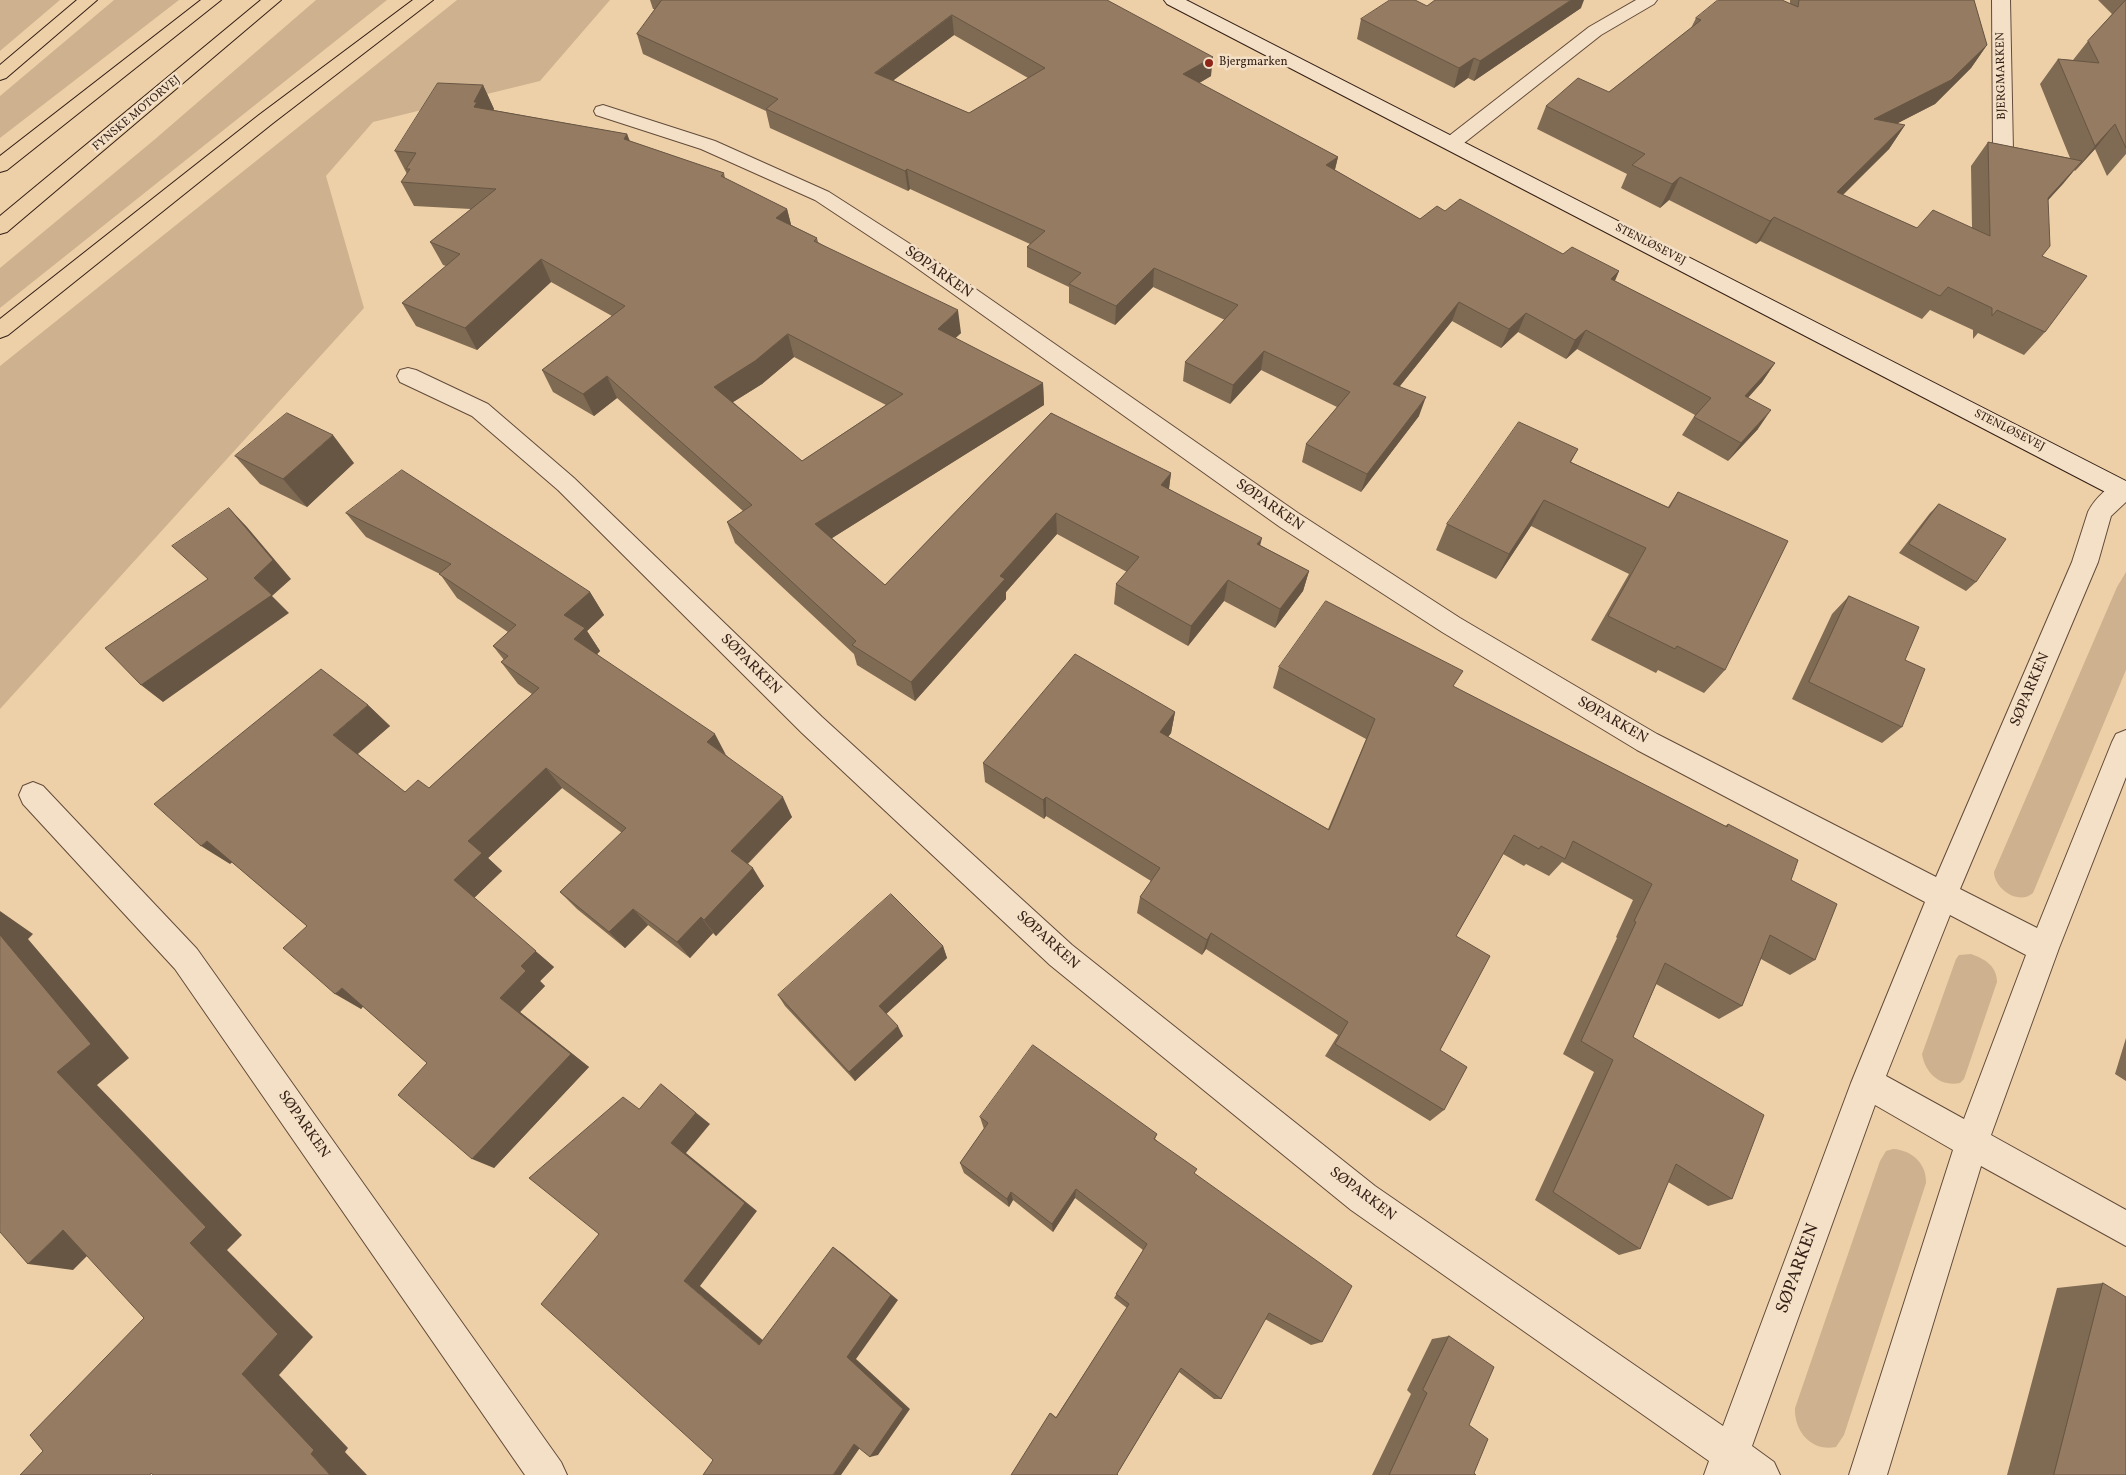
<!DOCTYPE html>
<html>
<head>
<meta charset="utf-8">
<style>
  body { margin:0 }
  canvas { display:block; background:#eed0a8 }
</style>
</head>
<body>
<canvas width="2126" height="1475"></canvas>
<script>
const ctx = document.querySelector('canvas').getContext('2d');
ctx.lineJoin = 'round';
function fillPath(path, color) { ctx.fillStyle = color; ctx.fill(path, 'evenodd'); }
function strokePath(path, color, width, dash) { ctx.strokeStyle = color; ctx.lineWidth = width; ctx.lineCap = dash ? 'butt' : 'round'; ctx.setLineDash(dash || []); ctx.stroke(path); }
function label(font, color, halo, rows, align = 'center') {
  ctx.font = font + ' Vollkorn,serif'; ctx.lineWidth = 5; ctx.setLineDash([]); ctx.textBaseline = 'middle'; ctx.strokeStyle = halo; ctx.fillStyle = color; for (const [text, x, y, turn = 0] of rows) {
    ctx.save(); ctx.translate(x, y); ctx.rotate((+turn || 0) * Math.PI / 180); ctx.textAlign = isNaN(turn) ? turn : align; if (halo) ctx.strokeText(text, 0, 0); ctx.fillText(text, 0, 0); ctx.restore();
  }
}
fillPath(new Path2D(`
  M0,0H60L0,51Z
  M114,0H179L0,138V96Z
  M316,0H387L0,308V268L154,140Z
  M457,0H610L540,81L373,122L326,176L364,308L0,709V366Z
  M2126,572V670L2033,893C2018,906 1994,888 1994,872L2117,587Z
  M1971,954C1985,959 1997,966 1997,982L1964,1079L1960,1083C1940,1087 1925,1073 1922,1054L1956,959L1959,955Z
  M1893,1149C1912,1150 1927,1164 1926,1183L1844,1435L1836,1447C1812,1452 1794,1432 1795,1408L1880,1161L1886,1151Z`), '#ceb28f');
const street = new Path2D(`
  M1636,0H1657L1654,4L1601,35L1459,147L1452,149L1445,147L1442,143L1445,139L1589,27Z
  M1992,0H2010L2013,151L2010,155L2003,157L1996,155L1993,151Z
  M603,105L715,141L829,192L921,251L1298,513L1460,618L1657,734L1936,877L2072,562L2088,512C2094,500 2112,480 2126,482V502L2111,516L2098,562L1960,889L2037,928L2112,742L2116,734L2126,730V777L2059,948L1991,1135L2126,1210V1246L1981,1166L1887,1475H1849L1953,1150L1875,1105L1752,1446L1774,1462L1780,1475H1704L1709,1461L1351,1210L1050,965L802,733L558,490L472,416L400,382L397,376L400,370L408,368L416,370L488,404L574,478L822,717L1072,945L1375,1186L1723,1426L1851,1083L1925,902L1637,750L1442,632L1280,527L907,261L815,200L701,149L596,115L594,111L596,107ZM1950,915L2026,955L1964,1119L1886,1076Z
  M33,782L43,786L197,949L561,1462L567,1475H525L175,969L23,804L19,795L23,786Z`);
const secondary = new Path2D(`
  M1164,0H1186L2126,481V501L2117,498L1167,4Z`);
const highway = new Path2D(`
  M77,0H97L6,78L0,80V65Z
  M201,0H221L7,170L0,172V156Z
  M261,0H281L7,232L0,234V216Z
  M413,0H433L273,123L8,335L0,338V319L259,115Z`);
strokePath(street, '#624b3a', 2);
strokePath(secondary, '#331f15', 2);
strokePath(highway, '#331f15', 2);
fillPath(street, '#f4e0c6');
fillPath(secondary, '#f4e0c6');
fillPath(highway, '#eed0a8');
fillPath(new Path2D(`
  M650,0H1107L1211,76L1199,83L1338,157L1335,170L1420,219L1445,211L1563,254L1619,271L1615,281L1775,363L1762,382L1748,398L1758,429L1728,461L1682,435L1695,415L1577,349L1566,359L1518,332L1501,348L1452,321L1400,386L1419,416L1361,492L1302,462L1306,444L1337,407L1261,370L1230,404L1183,381L1185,362L1225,320L1153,287L1115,325L1069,303V287L1027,267V247L1030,244L910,189L908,191L770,128L766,111L643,54L637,34L655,9H653ZM954,35L1028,78L969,113L893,80Z
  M1790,0H1974L1987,45L1971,68L1935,104L1896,124L1905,125L1889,149L1843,195L1917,228H1972L1971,166L1988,142L2070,158L2040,84L2058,59L2073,60L2088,41L2112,14L2098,0H2126V154L2107,176L2095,149L2075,171L2074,170L2048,200L2042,256L2045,332L2024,355L1978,333L1973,339V330L1930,310L1922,319L1760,241L1756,244L1669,200L1660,208L1621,188L1627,174L1537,129L1546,106L1609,92L1691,28L1696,18L1790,3Z
  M1427,6L1581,8L1474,81L1468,78L1454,88L1357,39L1361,19Z
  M483,85L494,109L493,110L627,134L630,141L724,173L725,178L787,209L791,225L817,238L818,242L961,333L955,338L1043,383L1044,405L832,538L885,585L1051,413L1171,473L1169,489L1260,545L1309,571L1303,591L1275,628L1224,601L1188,646L1114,604L1116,584L1127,572L1057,534L1006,592V599L915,701L857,665L854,654L735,543L727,522L743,511L617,398L594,416L553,392L542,370L612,316L551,282L477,350L416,326L402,303L446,266L443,265L430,242L471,209L414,206L401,182L407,174L395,151ZM794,357L886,405L802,461L733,402L762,384Z
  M1578,449L1571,462L1668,507L1678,492L1725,670L1704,693L1658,670L1656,673L1591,640L1629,574L1531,526L1496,579L1436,550L1447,524Z
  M235,456L354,463L307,507L260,484Z
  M1939,504L1976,582L1966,591L1899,553L1930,513Z
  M346,513L590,592L604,615L587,631L600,651L597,654L726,755L792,817L748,864L764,886L716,936L713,933L690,958L648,925L625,948L577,909L560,892L622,833L562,788L488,858L502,871L474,898L554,967L540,981L545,986L520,1012L589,1067L494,1168L427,1063L363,1006L361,1009L307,926L232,862L230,864L368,705L390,726L358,754L405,792L429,788L532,694L518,684L501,662L504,660L493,646L508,632L457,598L440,574L366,537Z
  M1849,596L1905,660L1902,727L1882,743L1792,699L1832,614Z
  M1279,667L1454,687L1725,826L1728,824L1791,880L1815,960L1790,975L1761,959L1742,1006L1719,1019L1656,984L1633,1037L1732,1199L1708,1206L1668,1182L1640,1249L1619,1255L1535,1200L1594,1072L1563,1054L1617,938L1616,937L1633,900L1562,862L1549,876L1526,864L1524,866L1503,854L1456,936L1440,1050L1444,1110L1430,1121L1325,1056L1338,1035L1206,949L1202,955L1137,913L1140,897L1151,881L1046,816L1044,819L985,782L983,763L1175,712L1171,733L1168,737L1328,829L1366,739L1273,688Z
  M943,946L947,958L886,1014L903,1036L855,1081L785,1006L778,995Z
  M2126,1038V1081L2115,1074Z
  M980,1117L1157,1134L1155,1139L1194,1174L1322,1342L1311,1345L1265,1319L1221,1399H1214L1179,1372L1117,1474L1050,1413H1051L1056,1417L1127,1308L1114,1298L1143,1250L1075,1198L1053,1232L1013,1200L1009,1207L964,1173L960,1163L984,1129Z
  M2103,1283L2126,1475H2007L2057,1288Z
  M1449,1336L1469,1425L1474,1473L1476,1475H1372L1411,1394L1407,1390L1432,1339Z`), '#7f6a53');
fillPath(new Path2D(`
  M1571,0H1584L1581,8L1474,81L1480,61Z
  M952,15L954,35L878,92L875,73Z
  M1987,45L1971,68L1935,104L1859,143L1874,119Z
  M1213,57L1211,76L1181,94L1183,74Z
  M1474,58L1468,78L1454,88L1459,68Z
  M483,85L494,109L486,123L474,107V102Z
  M2115,124L2095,149L2075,171L2095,146Z
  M1905,125L1889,149L1822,215L1837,192Z
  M627,134L635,158L624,139Z
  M1338,157L1333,176L1326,165Z
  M2082,161L2063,184L2029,221L2048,198Z
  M907,169L910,189L908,191L905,171Z
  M1680,177L1669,200L1660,208L1672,184Z
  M787,209L793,232L776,218Z
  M1774,217L1760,241L1756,244L1770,221Z
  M541,259L551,282L477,350L465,328Z
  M1154,268L1153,287L1115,325L1116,306Z
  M1619,271L1610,291L1611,279Z
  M1459,302L1452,321L1387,402L1393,384Z
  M958,310L961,333L941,352L938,329Z
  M1526,313L1518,332L1501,348L1509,329Z
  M1586,330L1577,349L1566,359L1575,340Z
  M788,334L794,357L762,384L722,409L714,387Z
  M1264,351L1261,370L1230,404L1233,385Z
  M1775,363L1762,382L1732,415L1745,396Z
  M607,376L617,398L594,416L583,394Z
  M1043,383L1044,405L821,545L815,524Z
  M1426,397L1419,416L1361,492L1367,474Z
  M1771,410L1758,429L1728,461L1741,443Z
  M333,435L354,463L307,507L283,479Z
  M1171,473L1168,495L1161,485Z
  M1544,500L1531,526L1496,579L1509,554Z
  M229,508L247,527L291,579L272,596L289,613L163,702L141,685L254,578Z
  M1056,513L1057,534L1006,592V599L915,701L911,682L1000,576Z
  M1262,538L1257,558V544Z
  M1309,571L1303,591L1275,628L1280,609Z
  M1228,580L1224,601L1188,646L1191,626Z
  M590,592L604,615L587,631L600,651L589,662L574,639L564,615Z
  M368,705L390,726L356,755L333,735Z
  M1175,712L1171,733L1157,752L1160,732Z
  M715,734L726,755L707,742Z
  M546,768L562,788L488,858L502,871L474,898L554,967L540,981L545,986L520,1012L589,1067L494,1168L472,1159L500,998L521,966L454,880L468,841Z
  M783,797L792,817L742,869L731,851Z
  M1046,797V816L1044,819L1043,800Z
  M207,841L235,860L230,864L201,846Z
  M753,868L764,886L716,936L704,920Z
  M633,909L648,925L625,948L609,932Z
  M0,911L33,934L28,939L129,1058L97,1085L242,1235L227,1250L313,1337L279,1375L348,1448L345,1452L367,1475H330L311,1454L242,1374L190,1243L57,1072L0,935Z
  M701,917L713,933L690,958L677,942Z
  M1211,933L1206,949L1202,955L1207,940Z
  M943,946L947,958L884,1016L879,1006Z
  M342,988L367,1002L361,1009L335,994Z
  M898,1026L903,1036L855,1081L849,1072Z
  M661,1084L710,1124L686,1153L757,1211L700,1286L772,1348L759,1345L684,1281L671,1143Z
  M1076,1189L1075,1198L1053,1232L1052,1224Z
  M1011,1192L1013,1200L1009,1207L1007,1199Z
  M63,1230L106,1237L73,1270L28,1264Z
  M833,1247L843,1254L898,1300L856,1359L910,1409L878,1455L870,1457L847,1357Z
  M864,1442L841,1475H833L854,1444Z`), '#685644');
const building = new Path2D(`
  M662,0H1107L1213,57L1183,74L1338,157L1326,165L1420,219L1437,206L1445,211L1460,199L1563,254L1572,247L1619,271L1611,279L1775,363L1745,396L1771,410L1741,443L1694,417L1711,398L1586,330L1575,340L1526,313L1509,329L1459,302L1393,384L1426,397L1367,474L1306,444L1350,392L1264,351L1233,385L1185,362L1238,305L1154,268L1116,306L1069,284L1081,273L1027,247L1045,231L907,169L905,171L766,109L778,99L637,34ZM952,15L1045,68L969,113L875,73Z
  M1390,0H1415L1427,6L1435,0H1571L1480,61L1474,58L1459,68L1361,19Z
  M1718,0H1782L1798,7L1799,0H1974L1987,45L1951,80L1874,119L1905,125L1837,192L1917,228L1933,210L1990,236L1988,142L2082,161L2048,198L2050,246L2042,256L2087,276L2045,332L1997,310L1992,316V308L1948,287L1940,296L1774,217L1770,221L1680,177L1672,184L1632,165L1645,154L1546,106L1578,78L1609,92L1701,20L1696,18Z
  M2126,0V148L2115,124L2095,146L2058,59L2099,63L2088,41Z
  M438,83L483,85L474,102H477L474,107L627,134L624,139L724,173L721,176L787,209L776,218L817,238L814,241L958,310L938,329L1043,383L815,524L885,585L1051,413L1171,473L1161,485L1262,538L1257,544L1309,571L1280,609L1228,580L1191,626L1116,584L1139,557L1056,513L1000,576L1005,579L911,682L852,645L856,641L727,522L752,505L607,376L583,394L542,370L625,306L541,259L465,328L402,303L460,254L430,242L496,189L401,182L410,169H406L416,153L395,151ZM788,334L903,394L802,461L714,387L755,361Z
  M287,413L333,435L283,479L235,456Z
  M1519,422L1578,449L1570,462L1669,508L1678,492L1788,541L1725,670L1677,646L1675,649L1608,616L1646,548L1544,500L1509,554L1447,524Z
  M402,470L590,592L564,615L585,628L574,639L715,734L707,742L783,797L731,851L753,868L704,920L701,917L677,942L633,909L609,932L560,892L626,828L546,768L468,841L482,853L454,880L536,951L521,966L526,971L500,998L571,1054L472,1159L398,1095L427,1063L342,988L335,994L283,948L307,926L207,841L201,846L154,804L321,669L368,705L333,735L405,792L418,780L429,788L539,688L501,662L508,656L493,646L516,625L439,574L451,564L346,513Z
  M1939,504L2006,539L1976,582L1909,544Z
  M229,508L273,560L254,578L272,595L141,685L105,648L208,579L172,546Z
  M1849,596L1919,627L1905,660L1925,669L1902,727L1809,682Z
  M1326,601L1463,671L1453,686L1727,827L1728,824L1798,860L1791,880L1837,904L1815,960L1770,935L1742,1006L1665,963L1633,1037L1764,1115L1732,1199L1676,1164L1640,1249L1553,1192L1613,1060L1581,1041L1636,922L1634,921L1652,884L1573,841L1565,859L1541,846L1539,849L1514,835L1456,936L1490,956L1440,1050L1467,1067L1444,1110L1335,1044L1348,1022L1211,933L1207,940L1140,897L1160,868L1046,797L1043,800L983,763L1075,654L1175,712L1160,732L1329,830L1375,719L1279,667Z
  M891,894L943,946L879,1006L898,1026L849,1072L778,995Z
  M0,935L91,1044L57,1072L206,1227L190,1243L278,1334L242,1374L314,1450L311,1454L330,1475H153L151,1473L150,1475H20L43,1451L30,1435L144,1318L63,1230L28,1264L0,1232Z
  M1033,1045L1157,1134L1154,1139L1197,1169L1194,1173L1352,1286L1322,1342L1269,1313L1221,1399L1181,1368L1117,1474L1118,1475H1011L1050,1413L1056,1418L1129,1304L1116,1294L1147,1244L1076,1189L1052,1224L1011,1192L1007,1199L960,1163L988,1123L980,1117Z
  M661,1084L696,1113L671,1143L745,1203L684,1281L759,1345L833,1247L891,1295L847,1357L903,1409L870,1457L854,1444L833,1475H703L713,1460L541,1304L599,1234L529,1178L623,1097L639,1109Z
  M2103,1283L2126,1297V1475H2054Z
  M1449,1336L1494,1367L1469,1425L1488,1439L1474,1473L1476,1475H1389L1427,1393L1423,1390Z`);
fillPath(building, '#947b61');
strokePath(building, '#685644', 1);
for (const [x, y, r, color] of [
  [1209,63,5,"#8f2418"]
]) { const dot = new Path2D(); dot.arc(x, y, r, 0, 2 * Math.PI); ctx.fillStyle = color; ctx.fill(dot); strokePath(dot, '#f4e0c6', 2); }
label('12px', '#331f15', '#f4e0c6', [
  ["Bjergmarken",1219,63]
], 'left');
label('12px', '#331f15', '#f4e0c6', [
  ["BJERGMARKEN",2002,76,-91],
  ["FYNSKE MOTORVEJ",137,114,-40],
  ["STENLØSEVEJ",1650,245,27],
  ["STENLØSEVEJ",2009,431,27]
]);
label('15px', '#331f15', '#f4e0c6', [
  ["SØPARKEN",938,273,35],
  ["SØPARKEN",1269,506,35],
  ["SØPARKEN",750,665,45],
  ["SØPARKEN",2031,690,-67],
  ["SØPARKEN",1612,721,30],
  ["SØPARKEN",1047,941,42],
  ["SØPARKEN",303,1125,55],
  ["SØPARKEN",1362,1195,37]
]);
label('18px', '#331f15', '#f4e0c6', [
  ["SØPARKEN",1799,1269,-70]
]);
</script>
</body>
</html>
